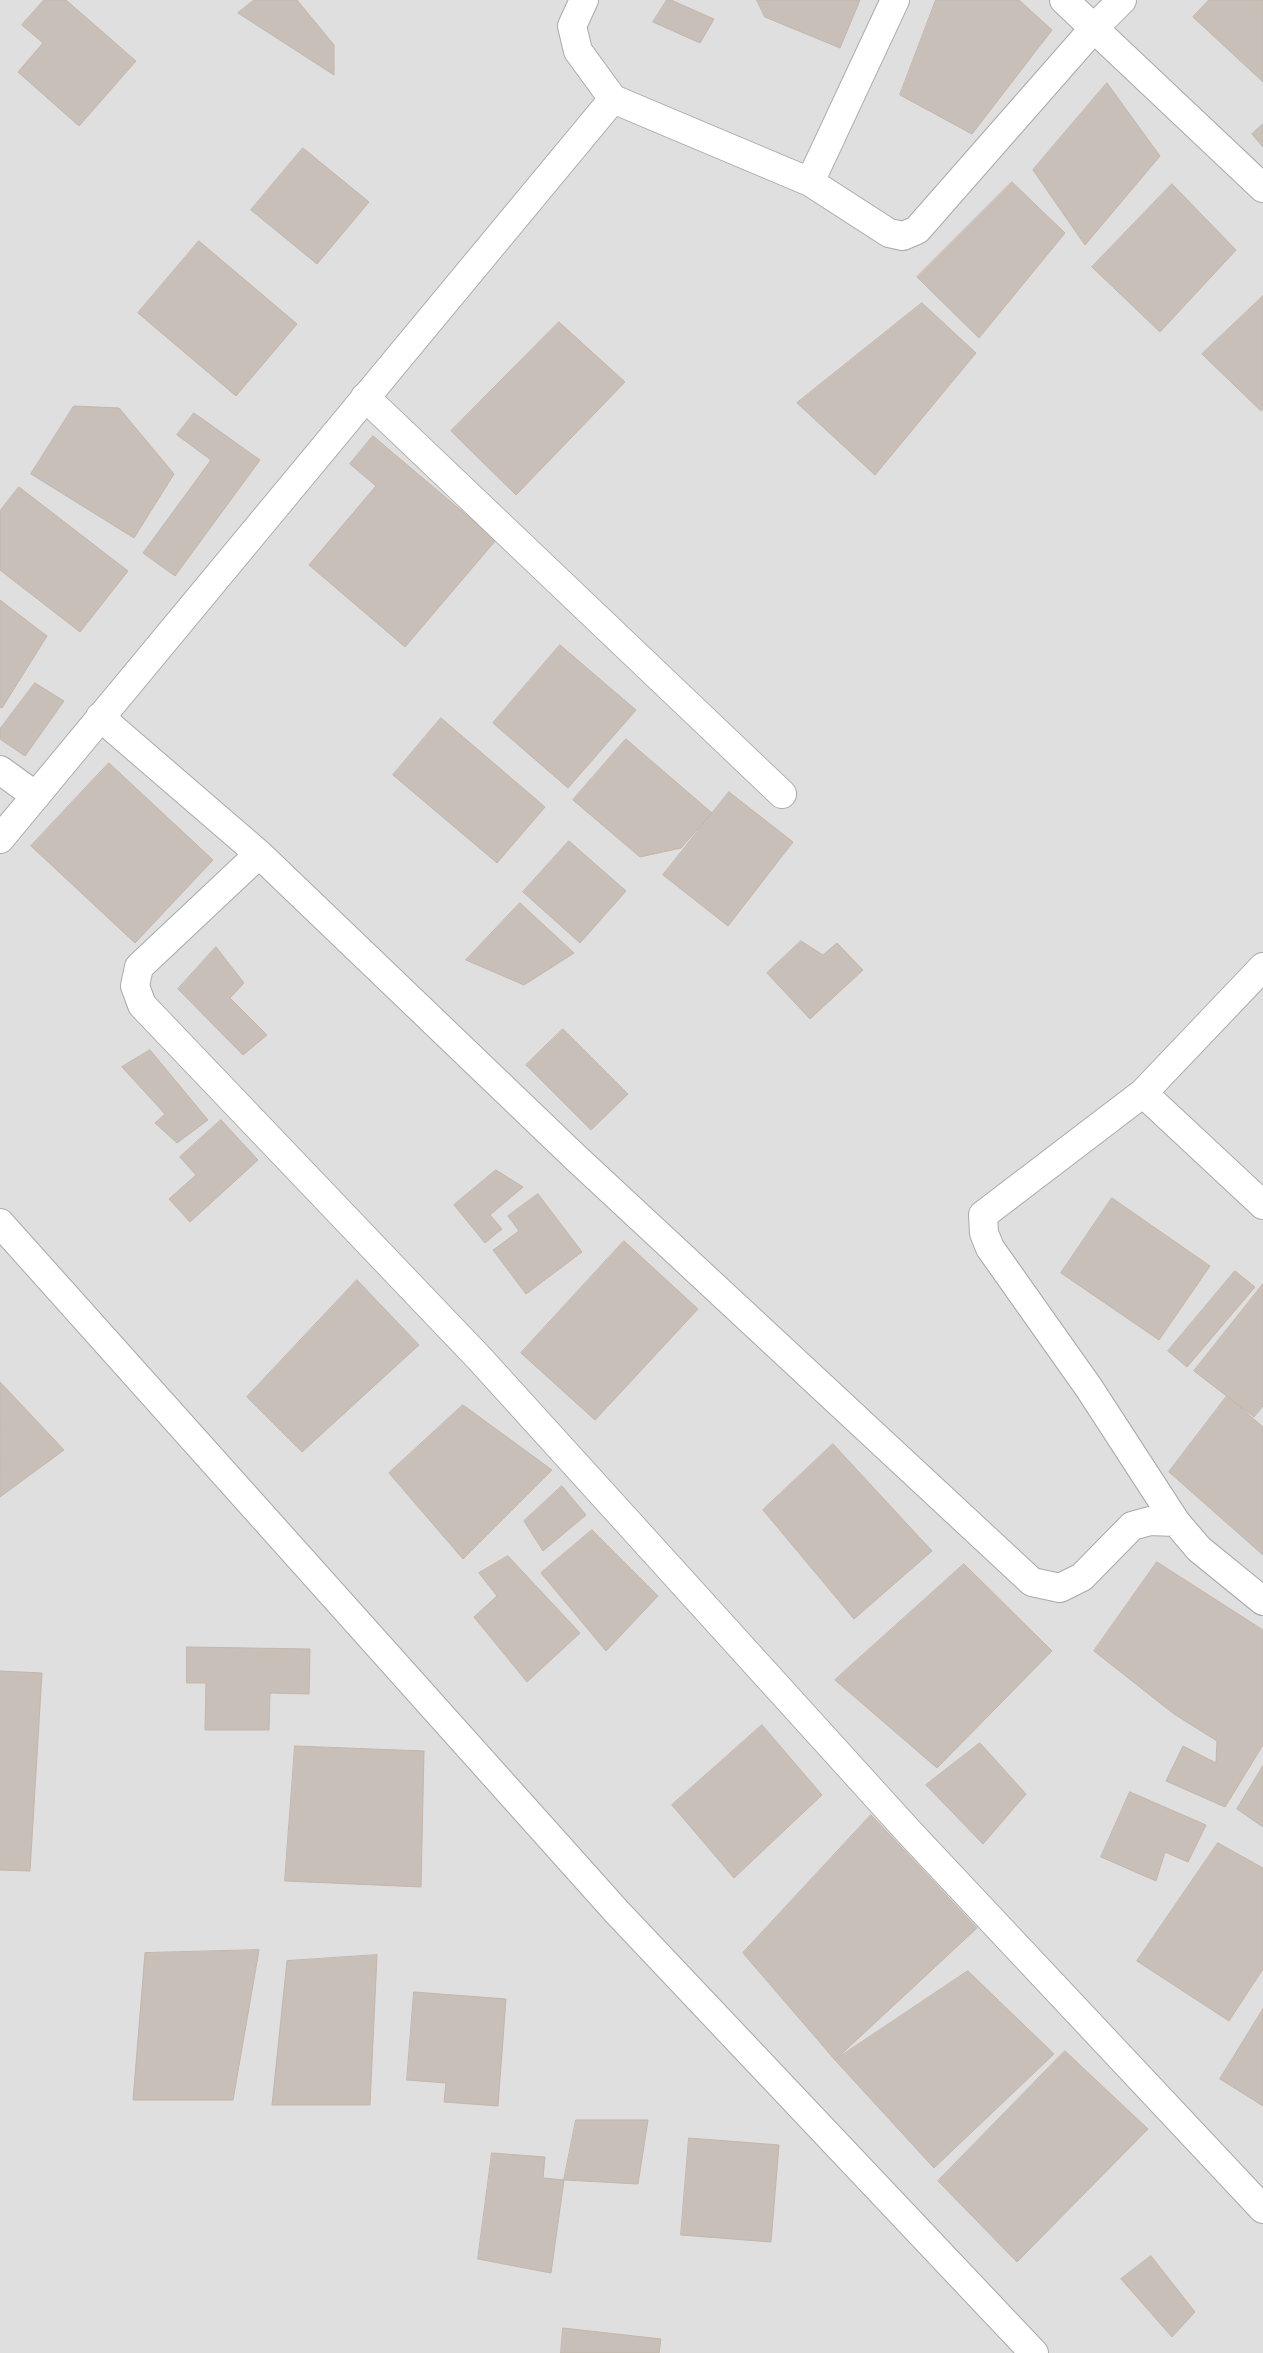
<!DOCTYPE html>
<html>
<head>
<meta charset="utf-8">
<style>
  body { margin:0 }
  canvas { display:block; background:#f2efe9 }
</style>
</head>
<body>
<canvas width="1263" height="2353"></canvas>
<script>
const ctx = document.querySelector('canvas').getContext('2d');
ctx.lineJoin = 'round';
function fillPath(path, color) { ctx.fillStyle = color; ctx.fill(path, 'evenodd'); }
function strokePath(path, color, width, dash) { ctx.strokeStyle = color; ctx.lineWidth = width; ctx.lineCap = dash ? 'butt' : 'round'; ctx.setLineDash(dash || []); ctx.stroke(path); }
fillPath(new Path2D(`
  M0,0H1263V2353H0Z`), '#e0dfdf');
const building = new Path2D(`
  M44,0H66L136,61L79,126L18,72L43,43L22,25Z
  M254,0H297L334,45V75L238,13Z
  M667,0H671L714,19L700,43L653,22Z
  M757,0H860L840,48L765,17Z
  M936,0H1019L1052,30L972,134L900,95Z
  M1209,0H1263V82L1193,17Z
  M1107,83L1160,156L1085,245L1033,170Z
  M1263,124V147L1252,134Z
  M303,148L369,202L317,264L251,210Z
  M1012,182L1065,233L979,338L917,277Z
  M1172,184L1236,250L1160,332L1092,267Z
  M199,241L297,324L236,396L138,313Z
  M1263,296V408L1261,411L1202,354Z
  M922,303L976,353L875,475L797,403Z
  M559,322L625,382L516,495L451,431Z
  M74,406L119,408L174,474L134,538L31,474Z
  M194,413L260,460L175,576L143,553L211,460L177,435Z
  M373,436L496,540L405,647L309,565L376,486L350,464Z
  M19,487L128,571L80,632L0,570V511Z
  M0,600L47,636L2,708L0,707Z
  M560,645L636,710L568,788L493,723Z
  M35,683L64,701L25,756L0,739V729Z
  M441,718L545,807L497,863L393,775Z
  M626,739L712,813L681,848L640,857L573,800Z
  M109,763L213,860L135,943L31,846Z
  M729,792L793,842L728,926L663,875Z
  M569,841L626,891L580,943L523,892Z
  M520,903L574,953L524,985L466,960Z
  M801,941L823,955L837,943L863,970L810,1019L767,973Z
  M216,947L244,983L230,998L267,1035L243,1055L178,989Z
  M563,1029L628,1094L591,1130L526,1065Z
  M150,1050L208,1120L177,1143L155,1123L165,1114L122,1067Z
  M221,1120L258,1160L190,1222L169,1199L196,1175L180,1157Z
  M496,1170L523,1187L490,1215L502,1229L485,1243L454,1205Z
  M538,1194L582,1252L526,1294L493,1250L519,1231L508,1216Z
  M1112,1198L1210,1266L1159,1340L1061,1273Z
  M624,1241L698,1309L595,1420L521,1353Z
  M1235,1271L1255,1287L1187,1367L1168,1351Z
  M357,1280L419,1345L302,1452L247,1397Z
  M1263,1284V1406L1254,1417L1194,1371Z
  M0,1382L64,1450L0,1497Z
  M1227,1396L1263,1427V1555L1169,1472Z
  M463,1405L552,1470L463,1559L389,1473Z
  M833,1444L932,1551L854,1619L763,1510Z
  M562,1486L586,1515L543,1551L524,1521Z
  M592,1530L658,1596L606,1651L541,1573Z
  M508,1556L580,1633L527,1682L474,1617L497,1596L479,1573Z
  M1157,1562L1263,1630V1745L1225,1807L1166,1781L1183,1746L1216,1763L1217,1741L1174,1714L1094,1651Z
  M964,1564L1052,1651L937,1768L835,1680Z
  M187,1647L310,1649L309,1694L270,1693L269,1730H205L206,1683H187Z
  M0,1671L42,1673L30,1871L0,1870Z
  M762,1725L822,1795L734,1878L672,1805Z
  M980,1743L1026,1794L983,1844L926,1785Z
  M295,1746L424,1751L421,1887L285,1881Z
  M1263,1766V1827L1237,1809Z
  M1130,1792L1206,1825L1188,1862L1165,1852L1156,1881L1101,1857Z
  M871,1815L977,1928L835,2060L743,1953Z
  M1218,1843L1263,1868V1969L1229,2021L1137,1961Z
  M259,1950L233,2100H133L145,1953Z
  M377,1955L370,2105H272L287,1961Z
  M968,1971L1054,2054L934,2168L835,2060Z
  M414,1992L506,1999L498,2106L444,2102L446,2083L407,2080Z
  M1263,2009V2106L1220,2079Z
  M1065,2051L1148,2129L1017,2262L938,2181Z
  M576,2120H648L638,2184L564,2180Z
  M689,2138L779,2145L771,2242L681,2235Z
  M492,2153L545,2157L543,2178L564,2180L551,2273L478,2259Z
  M1151,2256L1195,2312L1172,2337L1121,2279Z
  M563,2328L661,2339L659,2353H561Z`);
fillPath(building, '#c7bfb8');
strokePath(building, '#c4b6ab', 1);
const minor = new Path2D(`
  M584,0L572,26L578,51L613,99L810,182L895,0
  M1064,0L1263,188
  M810,182L889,233L903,236L917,230L1095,27L1122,0
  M365,397L782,794
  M100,717L259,854L575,1157L1032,1582L1060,1588L1082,1577L1132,1526L1150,1521L1176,1522L1199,1549L1263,1601
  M0,770L36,796
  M0,839L613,99
  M259,854L139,967L135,986L142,1005L480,1359L909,1832L1263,2209
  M1143,1093L1263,1205
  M0,1223L617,1912L1034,2353
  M1176,1522L1089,1388L990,1248L984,1233L983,1215L1143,1093L1263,967`);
strokePath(minor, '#a9a9a9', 30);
strokePath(minor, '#fff', 28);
</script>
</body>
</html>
